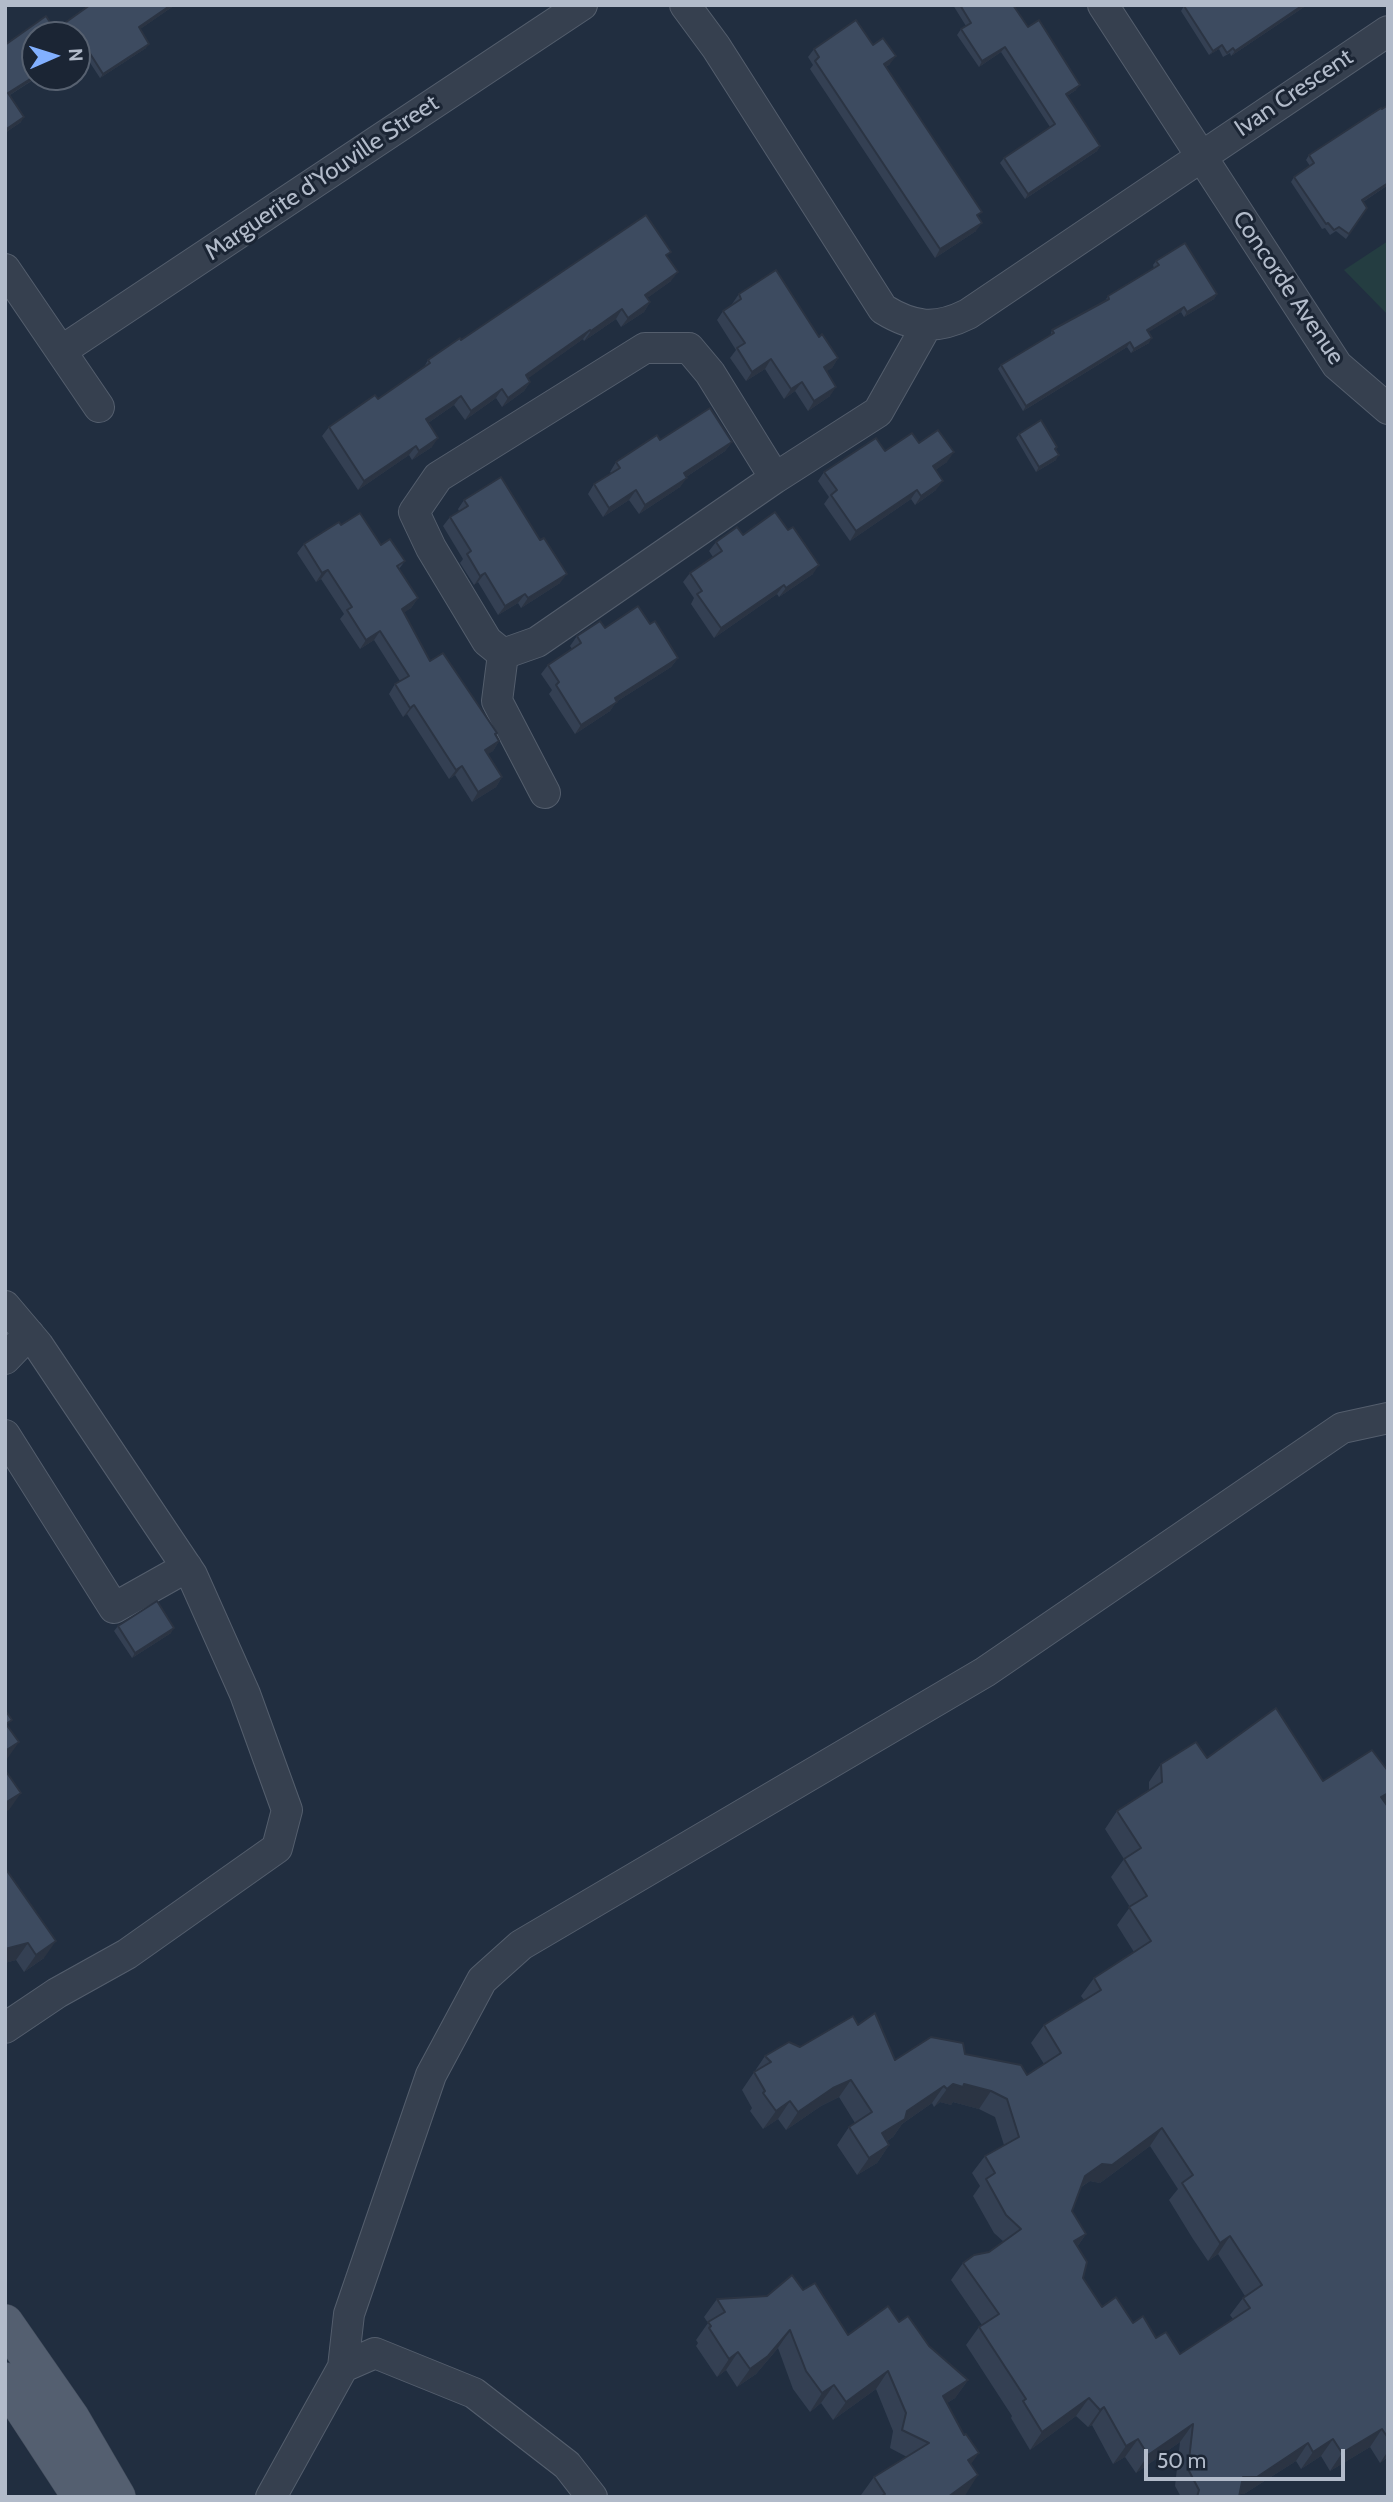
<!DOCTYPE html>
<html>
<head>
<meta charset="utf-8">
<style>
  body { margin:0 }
  #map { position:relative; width:1393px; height:2502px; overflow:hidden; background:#212e40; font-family:Cabin,sans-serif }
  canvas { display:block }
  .frame { position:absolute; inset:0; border:7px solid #b2bbca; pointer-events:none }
  .north { position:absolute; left:21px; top:21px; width:70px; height:70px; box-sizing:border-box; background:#1b2534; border:2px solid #576170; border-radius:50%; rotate:87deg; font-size:19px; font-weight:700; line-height:28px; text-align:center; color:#b2bbca }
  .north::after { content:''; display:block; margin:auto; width:24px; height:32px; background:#82b0ff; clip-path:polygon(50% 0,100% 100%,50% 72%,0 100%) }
  .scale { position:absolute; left:1144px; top:2449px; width:201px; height:32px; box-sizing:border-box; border:4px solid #b2bbca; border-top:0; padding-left:9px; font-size:21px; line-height:24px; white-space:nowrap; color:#b2bbca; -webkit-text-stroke:5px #1b2534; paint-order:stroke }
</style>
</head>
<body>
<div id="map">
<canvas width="1393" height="2502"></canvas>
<div class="frame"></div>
<div class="north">N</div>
<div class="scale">50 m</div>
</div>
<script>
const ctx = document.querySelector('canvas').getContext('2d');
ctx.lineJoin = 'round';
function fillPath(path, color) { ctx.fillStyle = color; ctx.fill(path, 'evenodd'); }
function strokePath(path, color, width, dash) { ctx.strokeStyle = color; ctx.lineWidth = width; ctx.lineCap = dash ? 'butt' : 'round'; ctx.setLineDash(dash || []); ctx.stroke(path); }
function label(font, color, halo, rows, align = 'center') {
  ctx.font = font + ' Cabin,sans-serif'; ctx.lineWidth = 6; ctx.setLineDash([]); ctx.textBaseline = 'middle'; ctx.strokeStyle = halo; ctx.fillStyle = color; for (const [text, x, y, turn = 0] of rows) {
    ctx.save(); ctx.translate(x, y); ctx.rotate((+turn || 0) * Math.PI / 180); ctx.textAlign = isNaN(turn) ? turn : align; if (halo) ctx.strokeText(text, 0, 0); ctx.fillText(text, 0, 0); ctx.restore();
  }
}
fillPath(new Path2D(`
  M1388,241V315L1344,270Z`), '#243d41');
const minor = new Path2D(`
  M685,5L716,47L883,309C914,328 936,330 968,314L1388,31
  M1103,5L1337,365L1388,409
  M5,269L99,407
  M61,351L582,5
  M775,478L710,373L689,348H645L438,477L414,512L431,548L487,641L503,654L537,642L775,478L878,412L927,325
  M503,654L497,701L545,793
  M5,1306L38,1345L192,1575L245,1694L287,1810L277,1848L127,1954L57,1993L5,2028
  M5,1359L29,1334
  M5,1435L114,1608L187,1567
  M343,2367L375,2353L474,2393L567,2465L592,2497
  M271,2497L343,2367L349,2314L431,2075L482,1980L521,1945L985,1672L1342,1428L1388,1418`);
const major = new Path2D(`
  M5,2323L71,2418L117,2497
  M5,2381L81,2497`);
strokePath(minor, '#545e6d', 32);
strokePath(major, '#3f4958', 38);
strokePath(minor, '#36404f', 30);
strokePath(major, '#545f70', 37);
fillPath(new Path2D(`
  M84,5H175L140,29L146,48L100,78L81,49L10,95L21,122L5,133V45L55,30L86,8Z
  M953,5H1013L1028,27L1076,90L1067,96L1100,146L1097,151L1025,199L1000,163L1004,158L1050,127L1001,52L979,67L957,35L961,29L966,26Z
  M1307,5L1231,56L1230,53L1223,57L1219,49L1209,55L1181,11L1184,6Z
  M873,45L890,64L886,67L976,231L935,258L810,69L813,65L808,57L814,49Z
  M1388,105V185L1363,202L1367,208L1346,239L1336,231L1330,235L1325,228L1322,229L1291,182L1294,177L1310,166L1306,160L1309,155Z
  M668,257L671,281L647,298L650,302L644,312L621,327L616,319L584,341L583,339L528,378L530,382L524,391L502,407L496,398L465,420L454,405L428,423L432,447L412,460L409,455L358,490L322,436L329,427L378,399L423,369L428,360L461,340Z
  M1156,261L1217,294L1214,299L1184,317L1181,312L1148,332L1149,343L1131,353L1127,347L1023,411L998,369L1001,365L1050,336L1052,330L1105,301L1108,296L1154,268L1153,265Z
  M739,294L819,337L838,358L832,368L826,371L830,396L808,411L795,391L784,399L765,369L746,381L730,358L736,350L717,320L723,311L733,305L732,304Z
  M1019,434L1057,447L1056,450V460L1036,472L1016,438Z
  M660,440L732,442L725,451L686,477L680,487L639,514L629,500L603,517L588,494L594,484L611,473L610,472L616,462Z
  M919,443L947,462L935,470L936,490L915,505L911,499L850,541L824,504L829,497L818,481L824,472L885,451Z
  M464,500L560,583L521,608L518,603L498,615L478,582L474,585L460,563L463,559L443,526L450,517L459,511L458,509Z
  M341,525L381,545L405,561L399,569L418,598L411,608L404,612L430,661L496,735L499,741L493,751L487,754L502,777L496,787L472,802L455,775L449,779L407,714L403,717L389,694L395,684L400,681L374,640L360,649L340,619L344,614L321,579L316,582L297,553L304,544Z
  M743,535L813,574L779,597L777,594L714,638L691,604L694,598L683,582L690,573L713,557L709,551L716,542Z
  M650,624L678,658L671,667L616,702L610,711L575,734L549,694L552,690L541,674L548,665L572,649L570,646L577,636L605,628Z
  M118,1626L171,1633L132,1658L114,1631Z
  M1207,1758L1323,1781L1388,1771V1801L1386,1804L1388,1807V2457L1380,2463L1370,2447L1330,2471L1321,2456L1301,2469L1296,2461L1244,2494H1239V2497H1181L1175,2486L1180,2442L1136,2473L1125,2457L1113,2464L1092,2425L1088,2427L1076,2416L1030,2450L1011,2418L1012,2416L966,2345L979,2327L982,2325L951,2280L963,2263L989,2252L1004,2242L994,2233L973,2196L980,2186L972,2173L985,2156L1004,2145L995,2117L979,2109L953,2102L951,2105L940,2102L934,2107L932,2103L902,2124L893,2137L887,2141L889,2145L877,2163L857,2175L837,2145L849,2127L855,2123L839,2097L821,2106L786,2130L778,2119L763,2129L750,2111L752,2108L742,2090L765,2056L800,2047L858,2025L895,2060L965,2054L1027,2075L1044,2064L1031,2043L1044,2025L1084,2000L1081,1996L1094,1978L1134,1952L1117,1925L1130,1907L1111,1877L1124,1859L1105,1829L1117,1811L1149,1790V1782L1161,1764ZM1150,2146L1178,2189L1169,2200L1193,2239L1208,2261L1218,2254L1245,2296L1243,2298L1230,2315L1233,2319L1180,2354L1133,2323L1102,2307L1083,2278L1077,2247L1086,2234L1072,2211L1080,2188L1090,2181L1100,2183Z
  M5,1868L44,1958L24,1972L16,1960L5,1963Z
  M803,2290L848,2335L899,2322L929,2346L968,2380L955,2398L947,2403L971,2464L966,2494L961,2497H862L861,2495L874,2477L907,2457L890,2448L893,2431L876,2389L833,2420L821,2403L810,2412L793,2389L778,2348L756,2374L737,2387L726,2370L717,2377L696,2346L698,2343L696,2340L708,2323L704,2317L717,2299L767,2296Z`), '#344053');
fillPath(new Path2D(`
  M171,5H175L136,32L139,27Z
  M1303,5H1307L1231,56L1235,51Z
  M149,44L146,48L100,78L103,74Z
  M1222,45L1219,49L1209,55L1213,51Z
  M1005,47L1001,52L979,67L982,61Z
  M896,56L890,64L878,73L884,64Z
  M35,76V77H37L5,98L8,93Z
  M1080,85L1076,90L1062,99L1066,94Z
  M24,117L21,122L5,133V130Z
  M1100,146L1097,151L1025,199L1028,194Z
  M1388,183V185L1358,205L1362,200Z
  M982,223L976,231L935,258L940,249Z
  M678,272L671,281L639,304L645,295Z
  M1217,294L1214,299L1184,317L1187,312Z
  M650,302L644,312L621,327L628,318Z
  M1184,307L1181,312L1144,335L1147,330Z
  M622,309L616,319L584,341L591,331Z
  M590,330L583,339L519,385L526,375Z
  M1152,338L1149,343L1131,353L1134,349Z
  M1130,342L1127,347L1023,411L1026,406Z
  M838,358L832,368L817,377L824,367Z
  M771,359L765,369L746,381L752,372Z
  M530,382L524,391L502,407L508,398Z
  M802,382L795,391L784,399L791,389Z
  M836,387L830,396L808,411L814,401Z
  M502,389L496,398L465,420L471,411Z
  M461,396L454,405L419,429L426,419Z
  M438,438L432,447L412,460L419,451Z
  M732,442L725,451L677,483L684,473Z
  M416,446L409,455L358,490L364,481Z
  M954,452L947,462L927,476L933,466Z
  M1059,455L1056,460L1036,472L1039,467Z
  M687,478L680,487L639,514L645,505Z
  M943,481L936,490L915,505L921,496Z
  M636,490L629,500L603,517L609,508Z
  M917,490L911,499L850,541L856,531Z
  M819,565L813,574L779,597L786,588Z
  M328,570L321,579L316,582L322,573Z
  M485,573L478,582L474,585L480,576Z
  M567,574L560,583L521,608L528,598Z
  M784,585L777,594L714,638L721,628Z
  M525,594L518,603L498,615L505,606Z
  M418,598L411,608L396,618L402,609Z
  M380,631L374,640L360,649L366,640Z
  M678,658L671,667L616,702L610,711L575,734L581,725L615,698Z
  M414,705L407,714L403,717L410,708Z
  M499,741L493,751L479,760L485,750Z
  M462,766L455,775L449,779L456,770Z
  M502,777L496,787L472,802L478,792Z
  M174,1628L171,1633L132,1658L135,1653Z
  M19,1742L7,1759L5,1760V1751Z
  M21,1793L9,1810L5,1812V1803Z
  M1388,1793V1801L1386,1803L1369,1815L1381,1797Z
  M56,1941L44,1958L24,1972L36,1955Z
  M28,1943L16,1960L5,1963V1949Z
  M851,2080L839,2097L821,2106L786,2130L798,2112L833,2088Z
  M953,2084H964L991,2091L979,2109L953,2102L951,2105L940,2102L934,2107L947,2089Z
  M944,2086L932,2103L902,2124L893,2137L870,2151L882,2133L907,2111Z
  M790,2101L778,2119L763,2129L776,2111Z
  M1162,2128L1150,2146L1100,2183L1090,2181L1072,2193L1085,2176L1102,2164Z
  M889,2145L877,2163L857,2175L869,2158Z
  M1086,2234L1074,2251V2241Z
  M1230,2236L1218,2254L1208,2261L1220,2243Z
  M790,2330L778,2348L756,2374L737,2387L750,2369Z
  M738,2352L726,2370L717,2377L729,2359Z
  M888,2371L876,2389L833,2420L846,2402Z
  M968,2380L955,2398L930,2414L943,2396Z
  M834,2385L821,2403L810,2412L822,2393Z
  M1089,2398L1076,2416L1030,2450L1042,2432Z
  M1104,2407L1092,2425L1088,2427L1100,2410Z
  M1193,2424L1180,2442L1136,2473L1148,2455Z
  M1382,2429L1370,2447L1330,2471L1342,2453Z
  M1138,2439L1125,2457L1113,2464L1126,2446Z
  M1333,2439L1321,2456L1301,2469L1313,2452Z
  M1308,2443L1296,2461L1244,2494H1231L1243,2477Z
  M1388,2451V2457L1380,2463Z
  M979,2453L966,2471L968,2460Z
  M978,2475L966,2494L961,2497H948Z`), '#2b3443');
const building = new Path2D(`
  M90,5H171L139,27L149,44L103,74L84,44L77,49V35H35V76L8,93L24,117L5,130V45L46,16L55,30Z
  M960,5H1013L1028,27L1039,20L1080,85L1066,94L1100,146L1028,194L1004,158L1055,124L1005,47L982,61L961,29L971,23Z
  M1185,5H1303L1235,51L1233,48L1227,53L1222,45L1213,51L1184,6Z
  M856,20L873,45L883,38L896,56L884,64L982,212L977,215L982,223L940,249L815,61L819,57L814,49Z
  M1388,105V183L1362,200L1367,208L1349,234L1339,227L1334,230L1328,223L1326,224L1294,177L1314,163L1309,155L1381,108L1382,109Z
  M646,215L671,252L666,255L678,272L645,295L650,302L628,318L622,309L591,331L590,330L526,375L530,382L508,398L502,389L471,411L461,396L426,419L438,438L419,451L416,446L364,481L329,427L375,395L378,399L430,363L428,360L460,338L461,340Z
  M1185,243L1217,294L1187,312L1184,307L1147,330L1152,338L1134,349L1130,342L1026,406L1001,365L1054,333L1052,330L1109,299L1108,296L1159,265L1156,261Z
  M776,270L819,337L822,334L838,358L824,367L836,387L814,401L802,382L791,389L771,359L752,372L737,348L745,343L723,311L741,299L739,294Z
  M710,408L732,442L684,473L687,478L645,505L636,490L609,508L594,484L620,468L616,462L657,435L660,440Z
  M1041,420L1057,447L1055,449L1059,455L1039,467L1019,434Z
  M938,430L954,452L933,466L943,481L921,496L917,490L856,531L831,495L837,490L824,472L876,438L885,451L912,433L919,443Z
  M501,477L540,540L544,538L567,574L528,598L525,594L505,606L485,573L480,576L467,554L471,551L450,517L468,506L464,500Z
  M775,512L788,530L793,527L819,565L786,588L784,585L721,628L697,594L702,591L690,573L722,551L716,542L737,527L743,535Z
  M360,513L381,545L390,539L405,561L397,566L418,598L402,609L430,661L443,653L497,733L495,734L499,741L485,750L502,777L478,792L462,766L456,770L414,705L410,708L395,684L409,676L380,631L366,640L347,610L352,607L328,570L322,573L304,544L339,522L341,525Z
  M638,606L650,624L655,621L678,658L615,698L617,702L581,725L556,685L559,682L548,665L581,643L577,636L600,621L605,628Z
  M157,1601L174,1628L135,1653L118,1626Z
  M1276,1708L1323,1781L1372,1750L1388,1771V1793L1381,1797L1388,1807V2438L1382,2429L1342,2453L1333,2439L1313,2452L1308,2443L1257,2477H1243L1239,2497H1197L1199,2490L1188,2469L1193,2424L1148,2455L1138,2439L1126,2446L1104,2407L1100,2410L1089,2398L1042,2432L1023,2401L1026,2399L979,2327L999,2314L963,2263L974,2255L989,2252L1021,2229L1006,2215L986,2179L995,2173L985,2156L1019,2137L1007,2099L991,2091L964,2084L963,2087L953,2084L947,2089L944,2086L907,2111L905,2119L882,2133L889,2145L869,2158L849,2127L872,2112L851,2080L833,2088L798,2112L790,2101L776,2111L763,2093L765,2091L754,2072L771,2062L765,2056L789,2042L800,2047L853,2016L858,2025L875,2013L895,2060L931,2037L963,2043L965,2054L1021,2065L1027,2075L1061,2053L1044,2025L1101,1990L1094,1978L1151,1941L1129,1907L1147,1896L1124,1859L1141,1848L1117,1811L1162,1782L1161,1764L1196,1742L1207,1758ZM1162,2128L1193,2175L1182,2183L1206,2221L1220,2243L1230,2236L1262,2285L1243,2298L1250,2308L1180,2354L1166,2332L1156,2338L1143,2316L1133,2323L1116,2297L1102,2307L1083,2278L1087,2262L1074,2241L1086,2234L1072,2211L1085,2176L1102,2164L1112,2165Z
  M5,1710L12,1720L6,1724L19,1742L5,1751Z
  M5,1770L21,1793L5,1803Z
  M5,1868L56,1941L36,1955L28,1943L5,1949Z
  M792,2275L803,2290L815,2283L848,2335L888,2306L899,2322L908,2316L929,2346L968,2380L943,2396L964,2435L966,2434L979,2453L968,2460L978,2475L948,2497H880L885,2494L874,2477L929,2443L902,2430L906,2413L888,2371L846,2402L834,2385L822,2393L806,2371L790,2330L768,2356L750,2369L738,2352L729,2359L709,2328L711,2326L708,2322L725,2312L717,2299L767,2296Z`);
fillPath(building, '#3d4b60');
strokePath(building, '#2b3443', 2);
label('24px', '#b2bbca', '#1b2534', [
  ["Ivan Crescent",1294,93,-34],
  ["Marguerite d'Youville Street",322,178,-34],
  ["Concorde Avenue",1288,288,56]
]);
</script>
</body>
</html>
